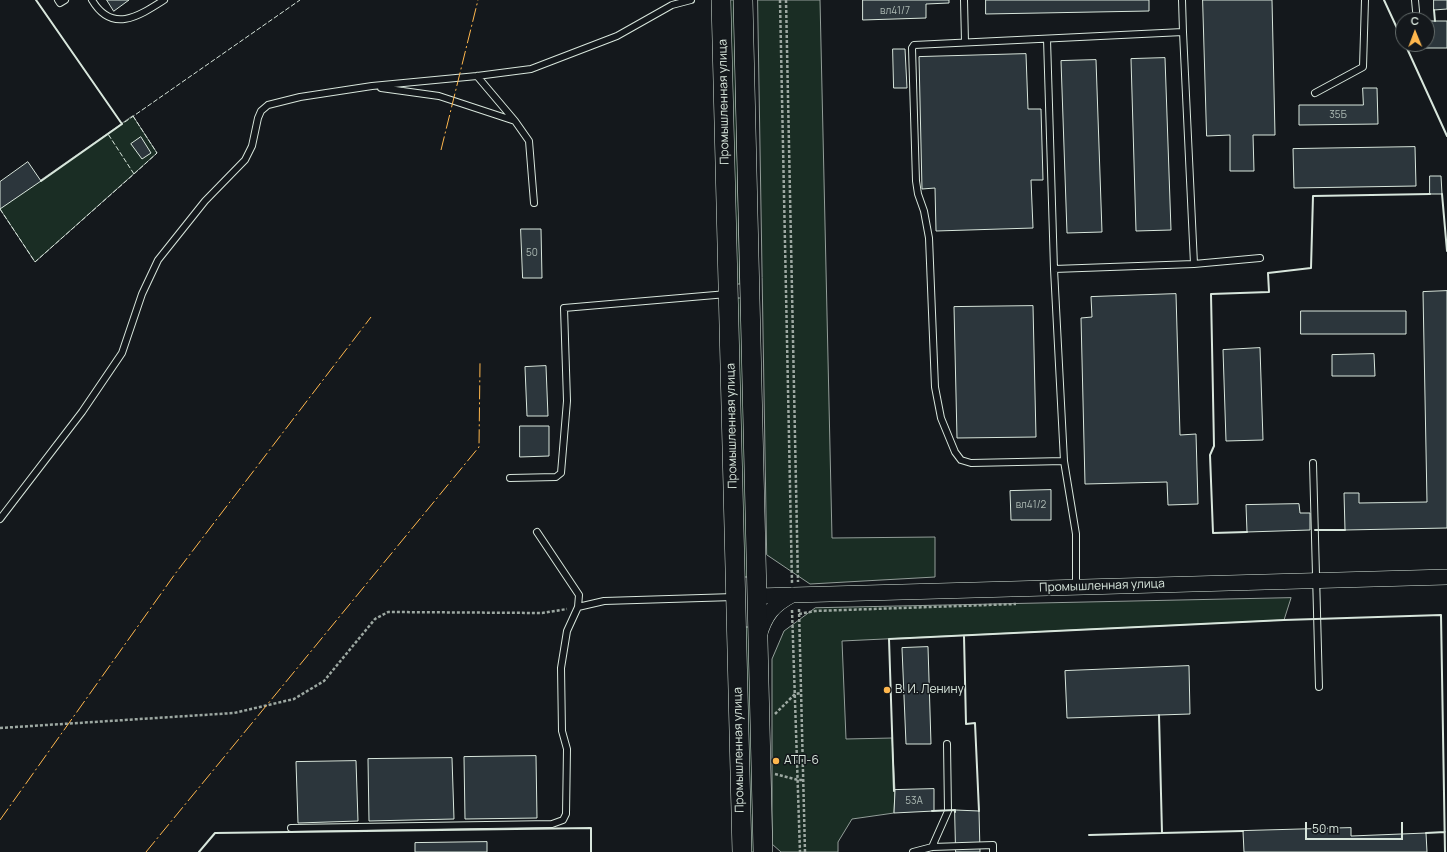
<!DOCTYPE html>
<html>
<head>
<meta charset="utf-8">
<style>
  body { margin:0 }
  #map { position:relative; width:1447px; height:852px; overflow:hidden; background:#14181c; font-family:Manrope,sans-serif }
  canvas { display:block }
  .north { position:absolute; left:1395px; top:12px; width:40px; height:40px; box-sizing:border-box; background:#14181c; border:1px solid #626a69; border-radius:50%; rotate:359deg; font-size:11px; font-weight:700; line-height:16px; text-align:center; color:#d8e6dc }
  .north::after { content:''; display:block; margin:auto; width:14px; height:18px; background:#ffb74d; clip-path:polygon(50% 0,100% 100%,50% 72%,0 100%) }
  .scale { position:absolute; left:1305px; top:822px; width:98px; height:18px; box-sizing:border-box; border:2px solid #d8e6dc; border-top:0; padding-left:5px; font-size:12px; line-height:14px; white-space:nowrap; color:#d8e6dc; -webkit-text-stroke:3px #14181c; paint-order:stroke }
</style>
</head>
<body>
<div id="map">
<canvas width="1447" height="852"></canvas>
<div class="north">С</div>
<div class="scale">50 m</div>
</div>
<script>
const ctx = document.querySelector('canvas').getContext('2d');
ctx.lineJoin = 'round';
function fillPath(path, color) { ctx.fillStyle = color; ctx.fill(path, 'evenodd'); }
function strokePath(path, color, width, dash) { ctx.strokeStyle = color; ctx.lineWidth = width; ctx.lineCap = dash ? 'butt' : 'round'; ctx.setLineDash(dash || []); ctx.stroke(path); }
function label(font, color, halo, rows, align = 'center') {
  ctx.font = font + ' Manrope,sans-serif'; ctx.lineWidth = 3; ctx.setLineDash([]); ctx.textBaseline = 'middle'; ctx.strokeStyle = halo; ctx.fillStyle = color; for (const [text, x, y, turn = 0] of rows) {
    ctx.save(); ctx.translate(x, y); ctx.rotate((+turn || 0) * Math.PI / 180); ctx.textAlign = isNaN(turn) ? turn : align; if (halo) ctx.strokeText(text, 0, 0); ctx.fillText(text, 0, 0); ctx.restore();
  }
}
const green = new Path2D(`
  M728,0H734L740,284H735Z
  M758,0H820L832,538L935,537V577L810,584L767,555Z
  M133,116L157,153L35,262L0,209Z
  M734,298H741L748,577H742Z
  M1291,598L1284,620L842,641L846,739L892,738L895,790L894,813L852,819L838,842V852H781L772,844V659L784,631L815,608Z
  M743,627H751L756,852H749Z`);
fillPath(green, '#1a2d24');
strokePath(green, '#939e99', 1);
const building = new Path2D(`
  M107,0H129L114,11Z
  M863,0H949V3L926,4V18L863,20Z
  M986,0H1149V11L986,14Z
  M1203,0H1272L1275,135H1253L1254,171H1230V135L1207,136Z
  M1434,0H1447V9L1434,10Z
  M1427,21H1447V48H1424V44H1427Z
  M893,49H905L907,88H894Z
  M1026,54L1028,109H1041L1043,180H1031L1033,228L936,231L935,188L922,189L919,57Z
  M1165,58L1171,230L1136,231L1131,59Z
  M1096,60L1102,232L1067,233L1061,61Z
  M1363,88H1377L1378,124L1299,125V105H1363Z
  M141,137L151,153L142,159L131,144Z
  M1415,147L1416,186L1294,188L1293,149Z
  M28,162L41,181L0,209V182Z
  M1430,176H1441L1442,194H1430Z
  M521,229H541L542,278H523Z
  M1447,291V528L1345,530L1344,493H1359V503L1427,502L1423,292Z
  M1176,294L1180,435L1196,434L1198,504L1168,505L1167,482L1085,484L1081,318L1092,317L1091,297Z
  M1033,306L1036,437L957,438L954,307Z
  M1301,311H1406V334H1301Z
  M1260,348L1263,440L1226,441L1223,350Z
  M1374,354L1375,376H1332V355Z
  M546,366L548,416H527L525,367Z
  M520,426H549V456L520,457Z
  M1051,490V520H1011L1010,491Z
  M1299,504L1300,513H1310V530L1247,532L1246,505Z
  M928,647L931,744H906L902,648Z
  M1189,666L1190,714L1067,718L1065,671Z
  M536,756L537,818L465,819L464,757Z
  M452,758L454,819L369,821L368,759Z
  M356,761L358,821L298,823L296,762Z
  M934,789V811L894,813L895,790Z
  M955,810L979,811L980,852H956Z
  M1351,828V836L1426,833L1427,852H1244L1243,831Z
  M487,842V852H415V843Z`);
fillPath(building, '#2c363c');
strokePath(building, '#d8e6dc', 1);
const service = new Path2D(`
  M58,0L60,3L65,0
  M92,0C112,34 139,16 164,0
  M964,0L965,42
  M1415,0L1416,11
  M1047,39L1054,269
  M381,88L439,96L515,121L477,76
  M1315,93L1363,67L1365,0
  M515,121L529,141L534,203
  M1194,264L1260,258
  M1064,461L971,463L961,460L955,452L941,418L935,387L929,238L924,211L918,194L916,181L912,48L914,45L1183,32
  M1313,463L1319,687
  M510,478L556,477L561,473L567,401L564,308L727,294
  M0,519L82,412L122,353L142,294L158,260L205,201L245,160L252,146L258,118L261,111L268,105L300,97L372,86L477,76L531,69L617,36L672,5L691,0
  M1076,587V534L1064,461L1054,269L1194,264L1183,32L1182,0
  M578,607L604,601L734,597
  M291,828L552,824L563,820L566,814L567,749L562,731L561,668L567,631L578,607L579,595L537,532
  M932,847L948,811L947,744
  M913,852L932,847L993,845V852`);
const tertiary = new Path2D(`
  M757,596L1447,577
  M759,636C765,615 773,605 792,595`);
const primary = new Path2D(`
  M721,0L742,852
  M743,0L763,852`);
strokePath(service, '#d8e6dc', 8);
strokePath(tertiary, '#d8e6dc', 16);
strokePath(primary, '#d8e6dc', 20);
strokePath(new Path2D(`
  M780,0L792,583
  M786,0L798,582
  M799,609L805,852
  M792,610L800,852
  M799,614L815,611L1016,604
  M775,714L795,694L801,693
  M0,728L234,713L294,699L324,681L375,619L388,612L542,613L567,609
  M775,774L798,780H803`), '#9da8a2', 2.5, [3, 2]);
strokePath(service, '#14181c', 6);
strokePath(tertiary, '#14181c', 15);
strokePath(primary, '#14181c', 19);
strokePath(new Path2D(`
  M36,0L122,124L300,0
  M133,116L157,153L134,174
  M0,209L35,262L134,174L108,134`), '#d8e6dc', 1, [5, 2]);
strokePath(new Path2D(`
  M36,0L122,124L41,181
  M1384,0L1403,41
  M1434,10L1435,21
  M1405,44L1447,136
  M1442,194L1447,251
  M1315,530H1345
  M1247,532L1213,533L1210,455L1214,446L1211,294L1269,292L1268,273L1311,268L1313,196L1430,194
  M964,636L966,724L975,723L979,811
  M1159,715L1162,833L1243,831
  M894,791L889,639L1284,620L1441,615L1445,852
  M932,811L955,810V812
  M1426,833L1445,832
  M1089,835L1162,833
  M199,852L215,833L591,828V852`), '#d8e6dc', 2);
strokePath(new Path2D(`
  M441,150L478,0
  M0,820L175,574L371,317
  M146,852L479,447L480,363`), '#ffb74d', 1, [14, 3, 2, 3]);
for (const [x, y, r, color] of [
  [887,690,4,"#ffb74d"],
  [776,761,4,"#ffb74d"]
]) { const dot = new Path2D(); dot.arc(x, y, r, 0, 2 * Math.PI); ctx.fillStyle = color; ctx.fill(dot); strokePath(dot, '#14181c', 1.5); }
label('10px', '#adbab4', null, [
  ["вл41/7",895,11],
  ["35Б",1338,115],
  ["50",532,253],
  ["вл41/2",1031,505],
  ["53А",914,801]
]);
label('12px', '#d8e6dc', '#14181c', [
  ["Промышленная улица",724,102,-91],
  ["Промышленная улица",732,426,-91],
  ["Промышленная улица",1102,586,-2],
  ["Промышленная улица",739,750,-91]
]);
label('12px', '#d8e6dc', '#14181c', [
  ["В. И. Ленину",895,690],
  ["АТП-6",784,761]
], 'left');
</script>
</body>
</html>
